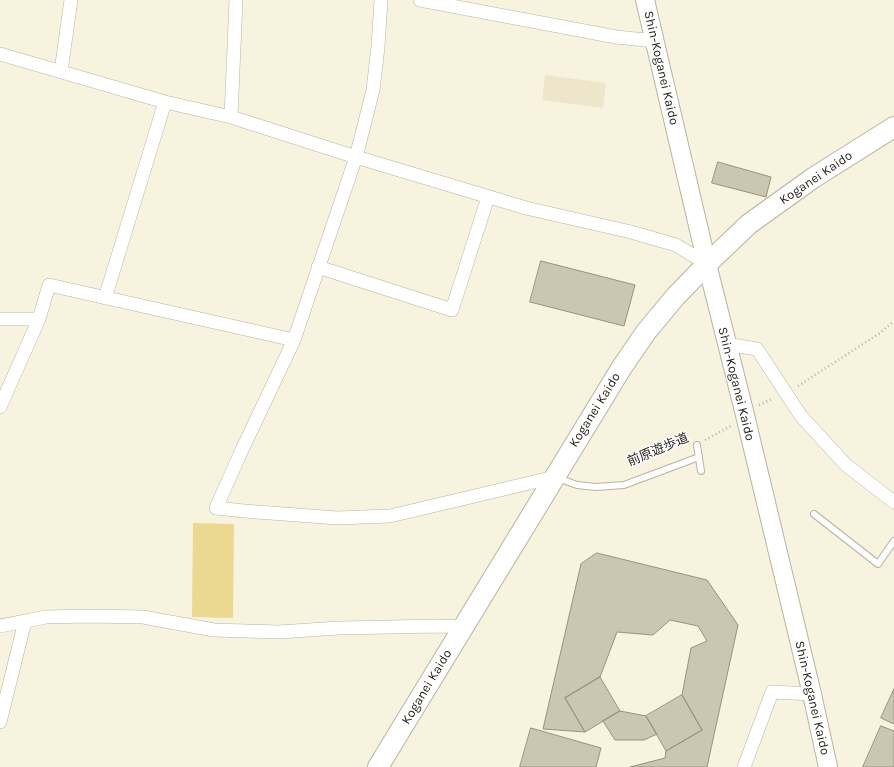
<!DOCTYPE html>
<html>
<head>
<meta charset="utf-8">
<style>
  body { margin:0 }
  canvas { display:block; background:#f8f3de }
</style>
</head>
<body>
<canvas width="894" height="767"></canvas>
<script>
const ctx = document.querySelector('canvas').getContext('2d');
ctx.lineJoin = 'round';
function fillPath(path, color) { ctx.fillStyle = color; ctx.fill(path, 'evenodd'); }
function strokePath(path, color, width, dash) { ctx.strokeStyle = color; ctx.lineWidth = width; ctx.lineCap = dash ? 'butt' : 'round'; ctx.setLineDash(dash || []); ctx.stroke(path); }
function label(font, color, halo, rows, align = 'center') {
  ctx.font = font + ' Karla,"Noto Sans JP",sans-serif'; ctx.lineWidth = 3; ctx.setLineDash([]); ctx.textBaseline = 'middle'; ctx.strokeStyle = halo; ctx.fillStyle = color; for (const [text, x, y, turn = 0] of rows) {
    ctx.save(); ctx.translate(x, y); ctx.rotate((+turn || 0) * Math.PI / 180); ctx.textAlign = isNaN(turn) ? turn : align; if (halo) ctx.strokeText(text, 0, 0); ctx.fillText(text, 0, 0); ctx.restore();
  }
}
fillPath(new Path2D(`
  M545,75L606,83L603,108L542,100Z`), '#ede6cb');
fillPath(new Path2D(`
  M193,523L234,524L233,618L192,617Z`), '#ebd992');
const building = new Path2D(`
  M718,162L771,177L766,197L712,183Z
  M541,261L635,285L624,326L530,302Z
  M597,553L707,580L738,625L707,767H630L665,758L666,751L702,730L682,695L691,648L707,641L698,626L670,620L653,635L617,632L600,677L565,698L585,732L543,729L581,564Z
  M600,677L620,711L585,732L565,698Z
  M894,689V724L881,718Z
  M682,695L702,730L666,751L646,716Z
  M620,711L646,716L657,734L644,740H615L603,721Z
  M881,726L894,731V767H863Z
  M531,728L601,748L596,767H520Z`);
fillPath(building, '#cbc6b2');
strokePath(building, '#96927f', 1);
const lane = new Path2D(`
  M697,445L701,471
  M558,478L577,485L596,487L624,485L699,457
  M814,514L878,564L894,541`);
const street = new Path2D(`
  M381,0L378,47L373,90L356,157L294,340L241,452L216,508L244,511L337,518L390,516L555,477
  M420,0L616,37L655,41
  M0,54L165,102L231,117L356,157L526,208L631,232L676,245L707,264
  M61,71L71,0
  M231,117L236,0
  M318,267L452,310L488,197
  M105,298L165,102
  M0,319H39
  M726,344L757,349L801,416L846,465L894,502
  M0,407L39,319L49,285L294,340
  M0,626L46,617L90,616L143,617L214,630L279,632L339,628L440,626L463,627
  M0,722L25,621
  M744,767L772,692L812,694`);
const secondary = new Path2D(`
  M645,0L707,264L744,411L812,694L828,767`);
const primary = new Path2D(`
  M378,767L622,367L646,332L675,297L707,264L749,224L813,178L894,127`);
strokePath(lane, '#b8b4a0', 8);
strokePath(street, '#b8b4a0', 14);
strokePath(secondary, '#b8b4a0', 20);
strokePath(primary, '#b8b4a0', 22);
strokePath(new Path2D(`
  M798,386L880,333L894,321
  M759,405L772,399
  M705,440L731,426`), '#b5b1a0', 2.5, [1, 3]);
strokePath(lane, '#fff', 6);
strokePath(street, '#fff', 13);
strokePath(secondary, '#fff', 18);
strokePath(primary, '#fff', 20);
label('13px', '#211f17', '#fff', [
  ["Shin-Koganei Kaido",661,68,77],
  ["Koganei Kaido",816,178,-34],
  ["Shin-Koganei Kaido",736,384,76],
  ["Koganei Kaido",595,410,-58],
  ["前原遊歩道",658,450,-23],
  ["Koganei Kaido",427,687,-59],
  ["Shin-Koganei Kaido",812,698,77]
]);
</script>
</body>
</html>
